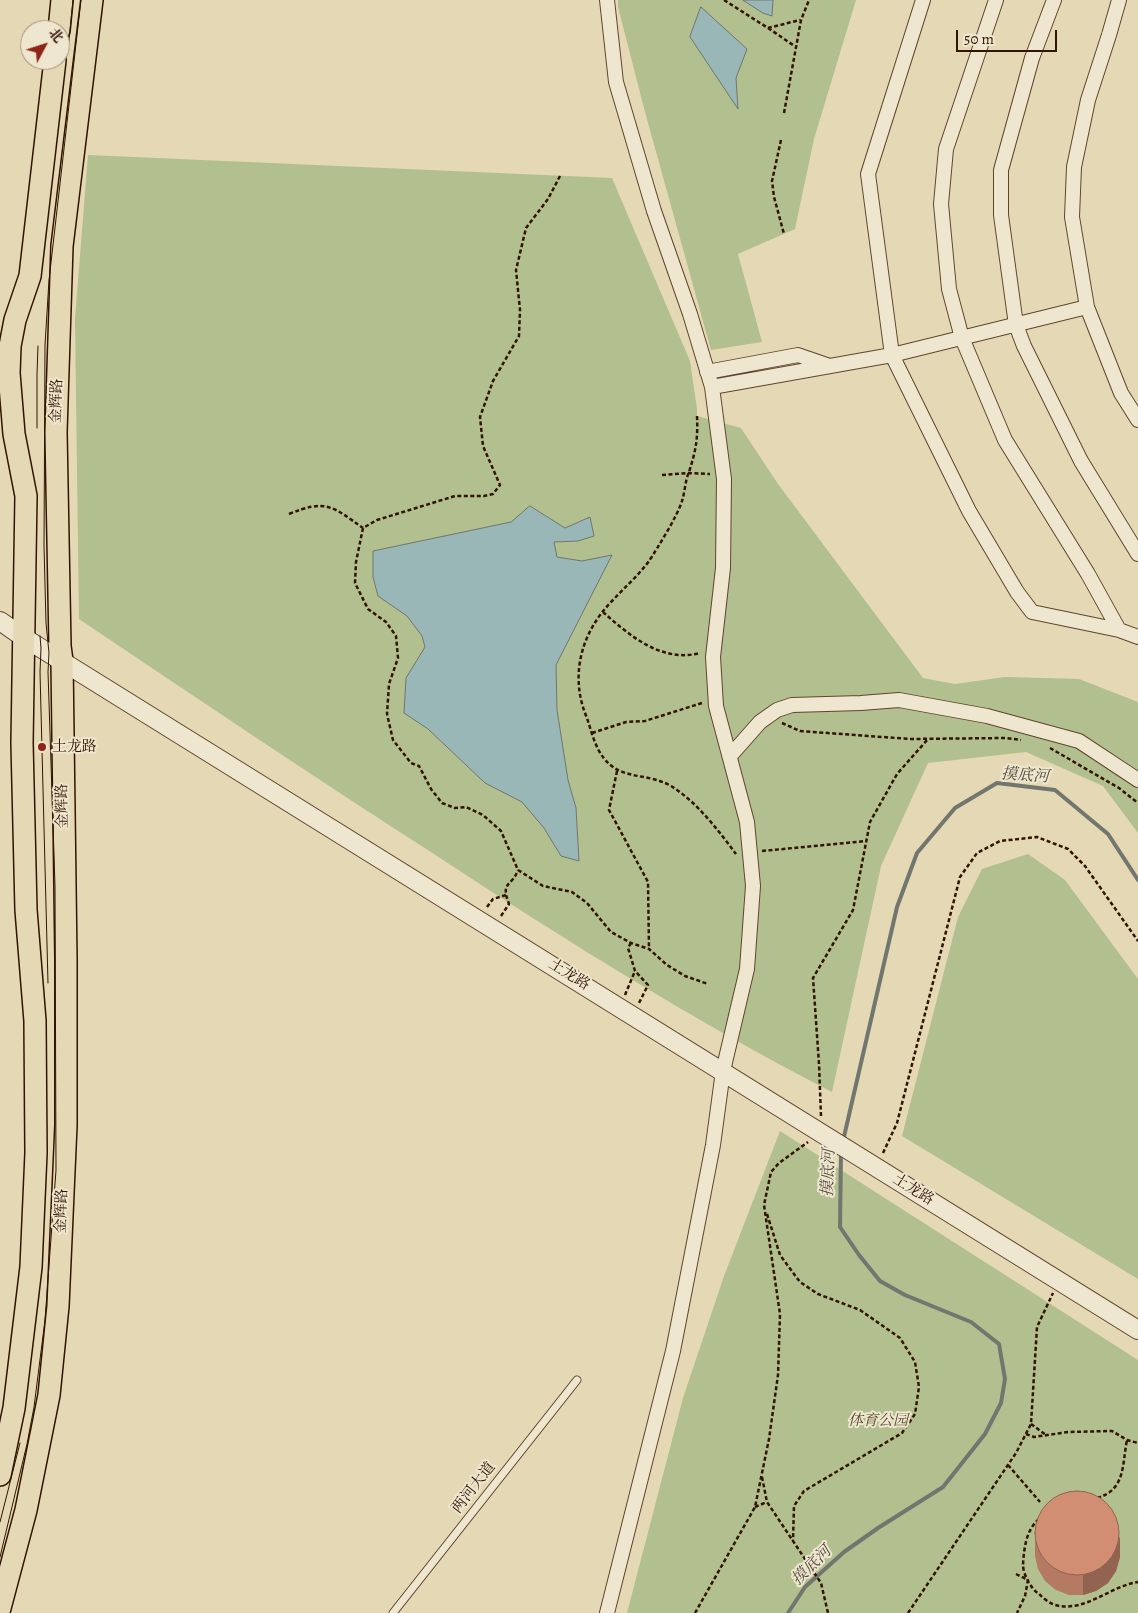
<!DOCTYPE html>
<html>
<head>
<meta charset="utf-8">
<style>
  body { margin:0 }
  #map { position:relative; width:1138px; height:1613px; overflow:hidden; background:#e5d8b4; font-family:Alegreya,"Noto Serif SC",serif }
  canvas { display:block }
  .north { position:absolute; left:20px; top:20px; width:50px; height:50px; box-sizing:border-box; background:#eee6ce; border:1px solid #a3927c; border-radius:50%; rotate:50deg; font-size:14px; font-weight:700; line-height:20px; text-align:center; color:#331401 }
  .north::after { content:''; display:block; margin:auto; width:18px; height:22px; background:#8f2418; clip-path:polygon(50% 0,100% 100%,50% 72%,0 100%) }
  .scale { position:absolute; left:956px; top:30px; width:101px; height:22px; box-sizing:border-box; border:2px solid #331401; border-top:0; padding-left:6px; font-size:15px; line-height:18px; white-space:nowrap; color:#331401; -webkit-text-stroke:4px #eee6ce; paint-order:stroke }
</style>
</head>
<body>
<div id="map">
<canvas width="1138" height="1613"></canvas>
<div class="north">北</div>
<div class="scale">50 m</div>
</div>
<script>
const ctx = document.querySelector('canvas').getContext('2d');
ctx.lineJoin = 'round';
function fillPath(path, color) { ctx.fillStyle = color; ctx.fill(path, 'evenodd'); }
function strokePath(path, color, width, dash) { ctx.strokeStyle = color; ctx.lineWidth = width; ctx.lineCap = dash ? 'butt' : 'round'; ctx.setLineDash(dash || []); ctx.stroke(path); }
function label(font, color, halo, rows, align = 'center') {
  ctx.font = font + ' Alegreya,"Noto Serif SC",serif'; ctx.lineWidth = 4; ctx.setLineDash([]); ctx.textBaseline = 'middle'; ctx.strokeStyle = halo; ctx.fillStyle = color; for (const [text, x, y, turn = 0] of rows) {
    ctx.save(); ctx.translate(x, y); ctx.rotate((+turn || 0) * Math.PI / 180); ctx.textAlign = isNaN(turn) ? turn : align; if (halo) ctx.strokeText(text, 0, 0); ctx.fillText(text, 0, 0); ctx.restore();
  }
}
fillPath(new Path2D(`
  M618,0H856L814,139L795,229L738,254L762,342L711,350L645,112L618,7Z
  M88,155L612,178L690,361L697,409V416L741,428L778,484L923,678L955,684L1005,677L1079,679L1138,702V833L1103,786L1026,752L928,763L881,866L832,1092C696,1022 565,940 437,856C317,779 198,699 79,619L75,319Z
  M1028,854L1065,880L1138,979V1279L902,1136L958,917L982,869Z
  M780,1131L1138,1360V1613H627L683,1398L724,1276Z`), '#b2bf8f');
const water = new Path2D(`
  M743,0H773L772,16L763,13Z
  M701,7L747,49L736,78L738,109L690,37Z
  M530,506L565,528L590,517L594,536L578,541L554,542L557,557L582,561L612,555L556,665L557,710L568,780L576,808L579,861L561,856L544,828L522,802L485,783L428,729L404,713L406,678L425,647L422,636L407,616L378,596L373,577V551L511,522Z`);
fillPath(water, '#9ab7b8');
strokePath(water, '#71766f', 1);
strokePath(new Path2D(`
  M843,1141L897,907L917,853L955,808L997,783L1055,790L1108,834L1138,880
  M788,1613L805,1587L844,1552L878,1528L943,1487L985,1434L1001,1403L1005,1379L999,1344L971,1322L905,1295L880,1281L859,1255L840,1227L841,1151`), '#71766f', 4);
const service = new Path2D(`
  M393,1613L577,1380`);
const minor = new Path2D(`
  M607,0L616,82L654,211L690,314L712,387L724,479L723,568L713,657L716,706L747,822L753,886L747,969L723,1071L713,1145L673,1351L607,1613
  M923,0L868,174L892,355L969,511L1017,592L1032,612L1119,630L1138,637
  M996,0L946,149L941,204L949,289L962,338L1005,440L1088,574L1119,630
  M1054,0L1032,58L1001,170V215L1016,325L1024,346L1081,461L1138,554
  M1119,0L1109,35L1088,100L1074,167L1072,217L1087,307L1121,393L1138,420
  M707,372L798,355L827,365
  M712,387L892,355L1087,307
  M730,756L760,722L777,710L792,705L861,703L899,700L987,716L1079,741L1138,780`);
const tertiary = new Path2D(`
  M0,621L23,637L1138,1330`);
const primary = new Path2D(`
  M59,30L62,0
  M0,1475L14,1408L31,1267L36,1153L35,1021L26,910L22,743L26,496L14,434L9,373L10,346L15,320L30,276L55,60
  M0,1608L26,1510L49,1395L58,1306L66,1125V960L62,661L60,646L56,432L62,246L92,0`);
strokePath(service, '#60452e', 9);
strokePath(minor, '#60452e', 16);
strokePath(tertiary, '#60452e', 20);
strokePath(primary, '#331401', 24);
strokePath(new Path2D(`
  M724,0L768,28L800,20
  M768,28L796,47
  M784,113L801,20L809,0
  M781,140L772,181L774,197L784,234
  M560,176L548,199L526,228L516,270L520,310L519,336L493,381L480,417L483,446L500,485L493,494L484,496H455L377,520L363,528L356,562L355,583L368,609L386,622L396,636L398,658L389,684L387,714L393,740L411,763L419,766L431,789L442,803L455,808L466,807L483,815L501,831L518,870L543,886L572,892L587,903L611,932L631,943L649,949L667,965L685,976L708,984
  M697,416C698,439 696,450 689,472C685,481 685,492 682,501C678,515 657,549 649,561C638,576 625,587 613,600C581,632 569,676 587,718C591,730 595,747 603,757C620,781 647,772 671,786C697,802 718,830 736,854
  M662,475L688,473L710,474
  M289,514C326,499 332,506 363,528
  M603,612C630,636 662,663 700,653
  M782,723L800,731L910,739L1006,738L1021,740
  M592,733L626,722L645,721L702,703
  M1050,748L1119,788L1138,803
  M617,771L609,810L648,882L649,949
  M762,851L866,841
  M487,907L493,899L506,895
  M501,916L509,904C500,881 512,887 518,870
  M631,943L628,948L635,971L648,985L639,1003
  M625,995L635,971
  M821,1116L819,1064L813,978L853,910L870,822L897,774L928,739
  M883,1153L897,1123L960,877L977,853L1000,841L1037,837L1068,849L1085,866L1138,941
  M767,1214L780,1255L800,1282L818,1294L860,1310L900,1338L915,1362L919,1387L915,1414L902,1433L804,1491L794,1506L793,1541
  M1031,1424L1046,1435
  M1026,1434L1034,1437L1068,1432L1112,1431L1127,1440L1138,1443
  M1008,1465L1040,1502
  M762,1477L767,1502L821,1583L828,1613
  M1097,1498C1126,1490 1122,1464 1127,1440
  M755,1507L767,1502
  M1039,1519C1026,1530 1024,1548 1023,1565C1023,1574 1031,1589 1039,1594C1043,1598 1049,1603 1055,1605C1085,1613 1110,1586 1138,1582
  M1016,1574L1028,1580L1025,1596L1017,1613
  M695,1613L755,1507L769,1439L778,1375L780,1314L764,1205L771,1172L779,1163L808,1142
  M908,1613L1016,1453L1031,1424L1037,1327L1053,1293`), '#331401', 2.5, [4, 2.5]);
strokePath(service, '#eee6ce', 7);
strokePath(minor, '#eee6ce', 14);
strokePath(tertiary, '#eee6ce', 18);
strokePath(primary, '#e5d8b4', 21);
strokePath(new Path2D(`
  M68,50L73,0
  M37,428V374L38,346
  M40,636L41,648L40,672L48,983
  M0,1522L20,1443
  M0,1557L27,1444L34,1407L45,1320L56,1170L55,886L48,672L49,653L46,623L44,546L45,345L49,280L81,0`), '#331401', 1);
fillPath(new Path2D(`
  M1035,1536L1120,1557L1116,1571L1108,1583L1096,1591L1083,1595H1069L1056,1590L1045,1581L1038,1569L1035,1556Z`), '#b47a63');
fillPath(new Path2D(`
  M1120,1537V1557L1116,1571L1108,1583L1096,1591L1083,1595V1575Z`), '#926350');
const building = new Path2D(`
  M1035 1533a42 42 0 1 1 84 0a42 42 0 1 1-84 0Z`);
fillPath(building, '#d18e73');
strokePath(building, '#926350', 1);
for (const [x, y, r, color] of [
  [42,747,5,"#8f2418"]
]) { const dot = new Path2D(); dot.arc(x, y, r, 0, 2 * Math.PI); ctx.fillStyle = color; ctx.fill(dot); strokePath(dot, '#eee6ce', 2); }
label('15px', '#331401', '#eee6ce', [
  ["金辉路",57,401,-88],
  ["金辉路",63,806,-91],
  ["土龙路",569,975,32],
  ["土龙路",913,1190,32],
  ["金辉路",62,1211,-88],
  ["两河大道",474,1488,-52]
]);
label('15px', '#331401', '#eee6ce', [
  ["土龙路",52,747]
], 'left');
label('italic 15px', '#59472c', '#eee6ce', [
  ["体育公园",878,1421]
]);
label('italic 16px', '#574d41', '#eee6ce', [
  ["摸底河",1025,776,4],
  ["摸底河",829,1173,-88],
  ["摸底河",812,1566,-45]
]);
</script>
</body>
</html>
